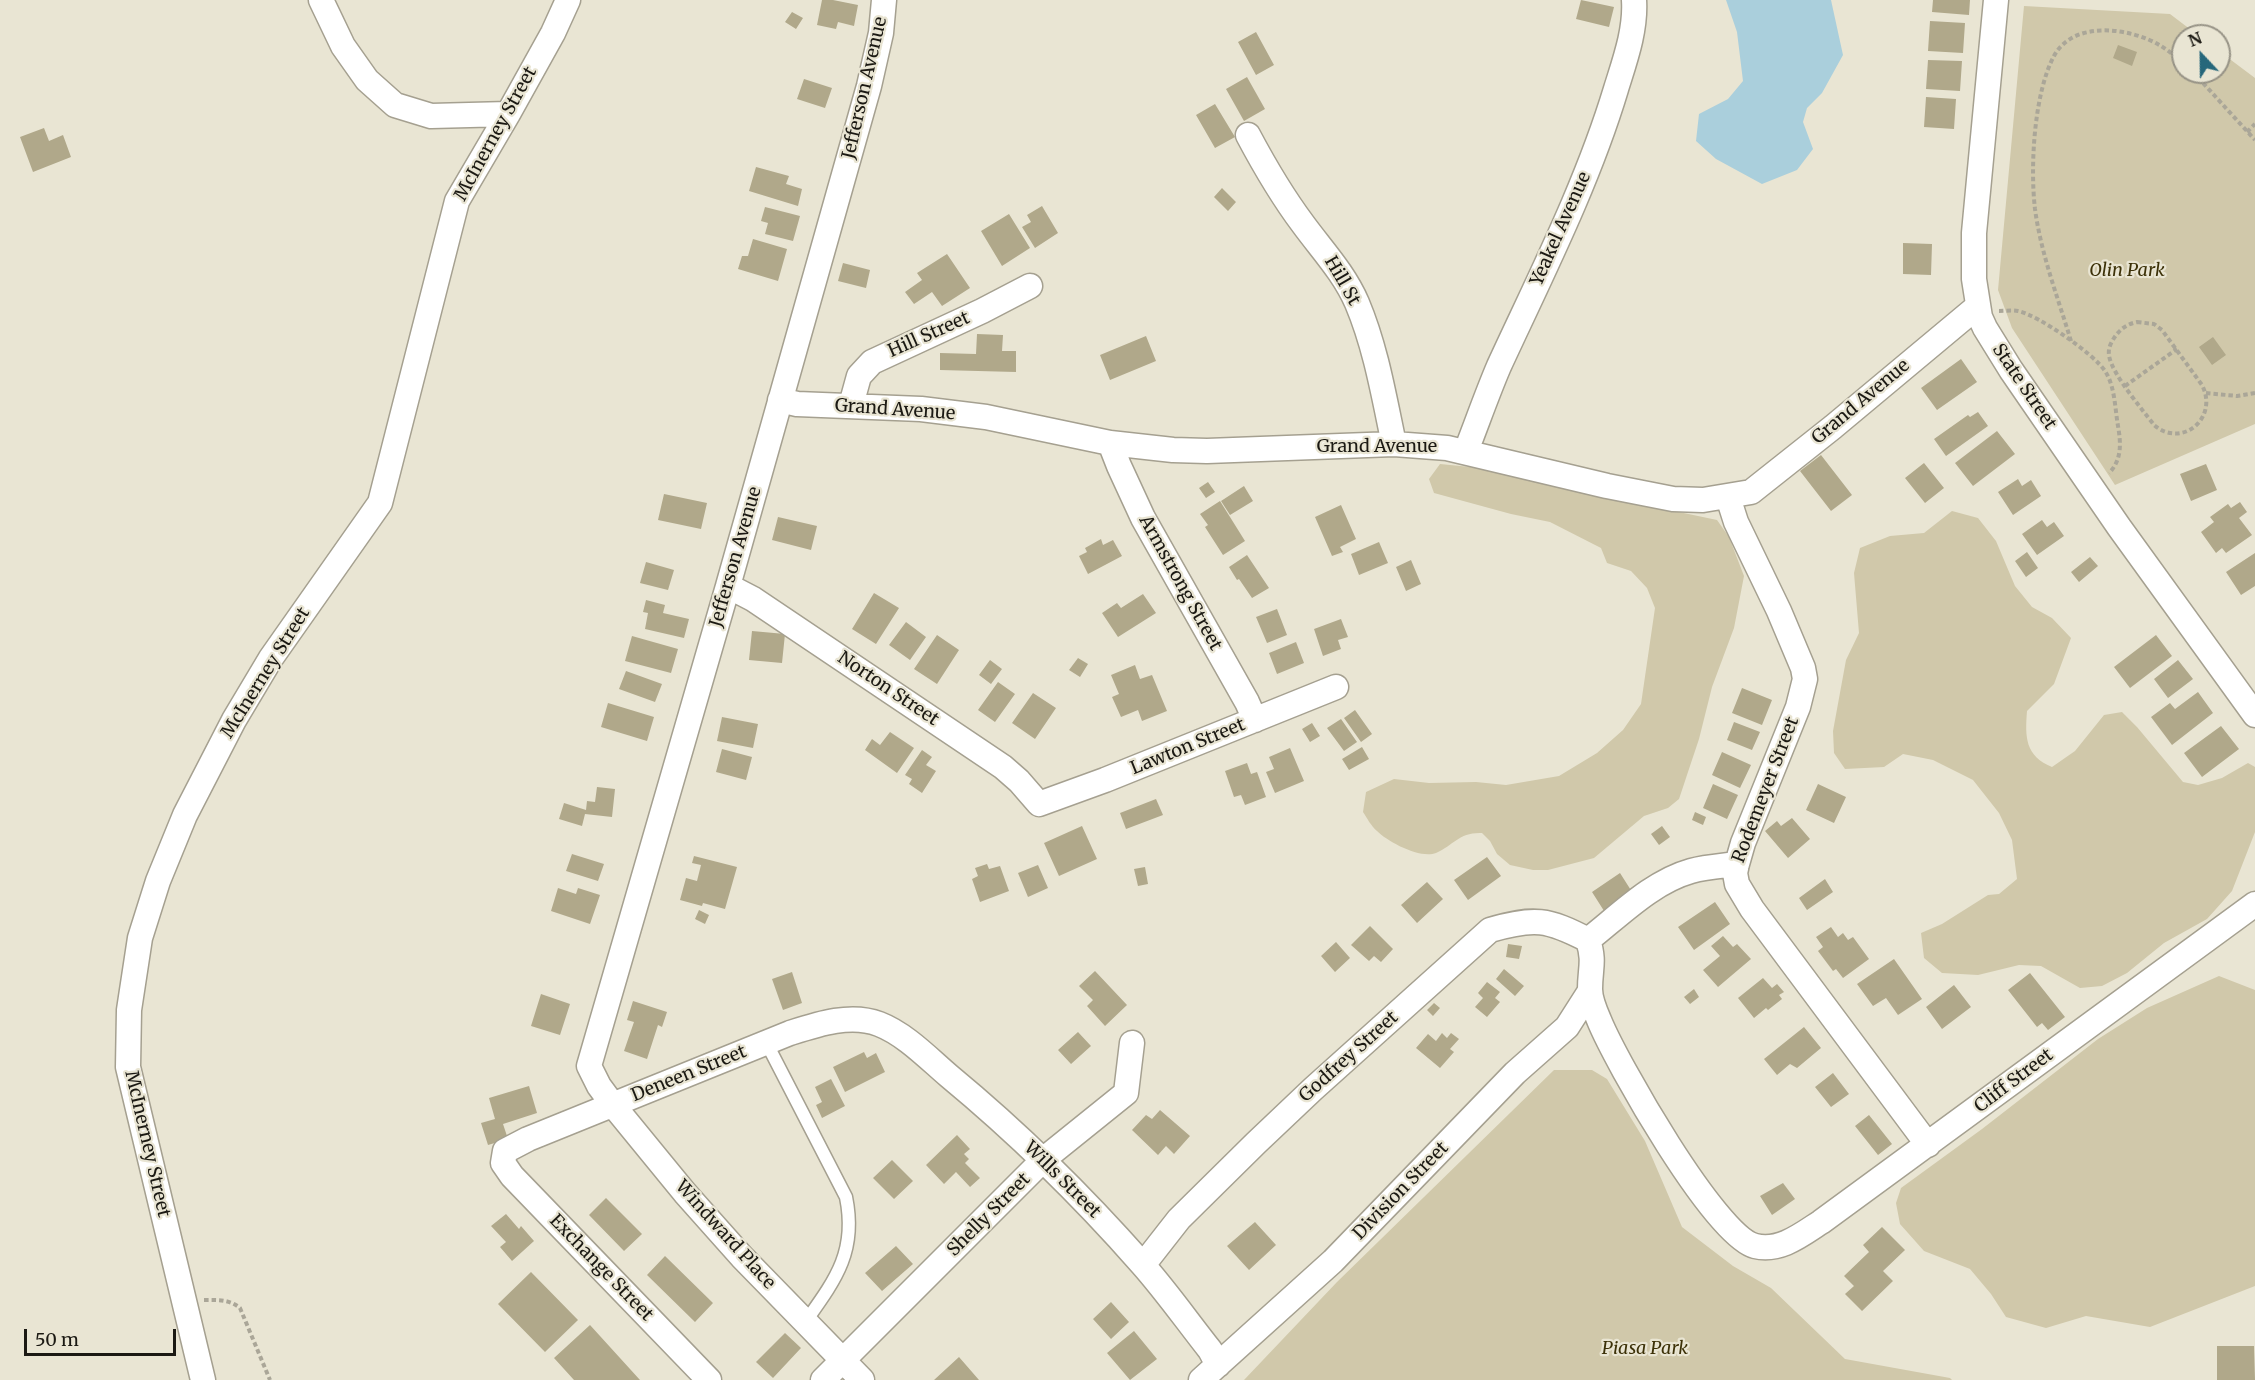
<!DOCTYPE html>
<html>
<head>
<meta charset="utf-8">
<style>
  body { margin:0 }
  #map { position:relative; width:2255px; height:1380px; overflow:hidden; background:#e9e5d3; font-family:Merriweather,serif }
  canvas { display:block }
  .north { position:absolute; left:2171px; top:24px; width:60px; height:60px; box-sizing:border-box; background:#e9e5d3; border:2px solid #979386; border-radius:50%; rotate:338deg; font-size:16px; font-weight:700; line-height:24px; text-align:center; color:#1b1913 }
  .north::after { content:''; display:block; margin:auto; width:21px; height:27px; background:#26677b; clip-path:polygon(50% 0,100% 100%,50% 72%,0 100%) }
  .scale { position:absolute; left:24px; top:1329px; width:152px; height:27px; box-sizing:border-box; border:3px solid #1b1913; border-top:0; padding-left:8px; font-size:18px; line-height:21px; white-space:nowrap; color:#1b1913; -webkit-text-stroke:4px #e9e5d3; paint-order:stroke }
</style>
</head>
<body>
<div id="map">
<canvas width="2255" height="1380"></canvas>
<div class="north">N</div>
<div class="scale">50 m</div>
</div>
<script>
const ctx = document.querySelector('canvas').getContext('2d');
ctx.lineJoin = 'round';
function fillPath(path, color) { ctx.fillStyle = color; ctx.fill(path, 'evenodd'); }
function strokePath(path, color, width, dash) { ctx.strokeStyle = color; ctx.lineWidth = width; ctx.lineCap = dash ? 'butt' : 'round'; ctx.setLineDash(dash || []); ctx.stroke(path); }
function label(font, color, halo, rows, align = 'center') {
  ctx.font = font + ' Merriweather,serif'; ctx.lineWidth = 4.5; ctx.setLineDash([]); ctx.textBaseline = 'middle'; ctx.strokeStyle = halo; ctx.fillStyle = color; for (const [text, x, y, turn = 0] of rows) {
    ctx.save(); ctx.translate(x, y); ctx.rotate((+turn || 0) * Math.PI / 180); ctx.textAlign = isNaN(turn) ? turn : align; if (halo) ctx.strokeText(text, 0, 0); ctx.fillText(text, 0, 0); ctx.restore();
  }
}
fillPath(new Path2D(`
  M2024,6L2170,14L2199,36H2183V72H2219V51L2255,78V424L2115,485L2012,328L1998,290Z
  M1440,464L1501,470L1579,491L1717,520L1729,537L1744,576L1734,628L1712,687L1699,739L1679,799L1668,808L1644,816L1594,858L1548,870H1533L1510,865L1497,854L1490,841L1482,833C1459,832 1454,845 1436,853C1420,859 1388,842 1377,831C1371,826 1367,818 1363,812L1366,792L1394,779L1429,783L1476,782L1506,785L1559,776L1597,753L1623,730L1641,704L1655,608L1647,588L1631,571L1607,563L1601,548L1550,522L1511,514L1434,493L1429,479Z
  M1952,511L1978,518L1996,541L2015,586L2032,607L2052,618L2071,638L2054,684L2027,711C2025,737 2025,756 2052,767L2075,751L2104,715L2122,712L2137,727L2183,782L2198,785L2222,778L2248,763L2255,767V832L2232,891L2207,919L2164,943L2127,973L2102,986L2080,988L2041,966L2019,965L1978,975L1942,973L1924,958L1921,933L1942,924L1988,895L1999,894L2017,879L2012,840L1999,813L1973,780L1933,760L1903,754L1884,767L1845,769L1834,753L1833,731L1846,660L1859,633L1854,573L1860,548L1890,536L1924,533Z
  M2219,976L2255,990V1286L2150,1327L2086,1316L2046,1328L2006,1317L1991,1294L1970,1269L1924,1251L1900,1224L1896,1203L1901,1188L1982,1129L2098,1039L2147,1008Z
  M1554,1070H1592L1607,1079L1645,1141L1682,1227L1733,1266L1771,1288L1845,1359L1950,1378L1952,1380H1244L1337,1282Z`), '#d0c8aa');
fillPath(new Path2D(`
  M1726,0H1831L1843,55L1822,93L1807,108L1803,122L1813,149L1797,170L1762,184L1716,159L1696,141L1699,114L1728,99L1743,81L1737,32Z`), '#aacfdc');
fillPath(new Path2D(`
  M822,0H833L858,5L854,26L838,22L836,29L817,25Z
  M1581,0L1614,7L1609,27L1576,19Z
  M1933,0H1970L1969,15L1932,12Z
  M792,12L803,18L796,29L785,22Z
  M1930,21L1965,23L1963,53L1928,51Z
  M1256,32L1274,65L1256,75L1238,42Z
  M2118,45L2137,52L2132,66L2113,58Z
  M1928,60L1962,61L1960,91L1926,89Z
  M1247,77L1265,109L1244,121L1226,89Z
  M804,79L832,88L825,108L797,99Z
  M1926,97L1956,99L1954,129L1924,127Z
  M1215,104L1235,137L1215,148L1196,115Z
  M44,128L49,141L63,135L71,157L33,172L20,137Z
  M756,167L789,176L786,184L802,189L798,206L749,191Z
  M1222,188L1236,202L1228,211L1214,197Z
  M1042,206L1058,233L1035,248L1022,227L1031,222L1027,215Z
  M765,207L800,216L793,241L765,234L768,223L761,221Z
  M1009,214L1030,248L1002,266L981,231Z
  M753,239L787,249L778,281L738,269L742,256H748Z
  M1903,243L1932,244L1931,275L1903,274Z
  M947,254L970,288L942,306L932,292L914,304L905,292L922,280L917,273Z
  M843,263L870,270L866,288L838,281Z
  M977,334L1003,335L1002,351H1016V372L940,370V353L976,354Z
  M1146,336L1156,361L1110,380L1100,355Z
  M2213,337L2226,355L2212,365L2199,347Z
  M1961,359L1977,382L1937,410L1921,388Z
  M1978,412L1988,426L1946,456L1934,439L1968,415L1970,417Z
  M1997,431L2015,454L1973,486L1955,463Z
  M1821,455L1852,495L1831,511L1800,471Z
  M1924,463L1944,488L1925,503L1905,478Z
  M2206,464L2217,490L2191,501L2180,474Z
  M2018,479L2022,486L2031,480L2041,496L2013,515L1998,492Z
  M1208,482L1215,492L1206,498L1199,488Z
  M1244,486L1253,501L1230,515L1221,501Z
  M664,494L707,503L701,529L658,520Z
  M1220,501L1245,541L1223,555L1205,527L1208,525L1200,514Z
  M2240,502L2247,512L2239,518L2252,535L2226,553L2222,548L2216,553L2201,532L2214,522L2210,517L2228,504L2231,508Z
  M1341,505L1356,539L1340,547L1343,552L1332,556L1315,517Z
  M778,517L817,526L811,550L772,540Z
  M2042,520L2047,527L2054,522L2064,536L2037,555L2022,534Z
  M1101,539L1103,545L1113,540L1122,556L1088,574L1079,556L1087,552L1085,548Z
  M1379,542L1388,563L1359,575L1351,554Z
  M2027,552L2038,568L2026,577L2015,561Z
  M2255,553V586L2241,595L2226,572Z
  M1247,555L1269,588L1252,598L1239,579L1237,580L1229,567Z
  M2090,557L2098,566L2079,582L2071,572Z
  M1411,560L1421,584L1406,591L1396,567Z
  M646,562L674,570L668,590L640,583Z
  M874,593L899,608L876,644L852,629Z
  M1143,594L1156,613L1118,637L1102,613L1117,603L1121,608Z
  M646,600L665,605L663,613L689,619L684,638L645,629L648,613L643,612Z
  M1277,609L1287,635L1267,643L1256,617Z
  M1341,619L1348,637L1338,640L1341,649L1323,656L1314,629Z
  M906,622L926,637L910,660L889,645Z
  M752,631L785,634L782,663L749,660Z
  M937,635L959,650L937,684L914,669Z
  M2156,635L2172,656L2130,688L2114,667Z
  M632,636L678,649L671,673L625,661Z
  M1296,642L1304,663L1277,674L1269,653Z
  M1078,658L1088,664L1080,677L1069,670Z
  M990,660L1002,669L991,684L979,675Z
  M2178,660L2193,679L2168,698L2154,679Z
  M1135,665L1140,679L1152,675L1167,711L1142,721L1138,710L1121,717L1112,697L1119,694L1111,675Z
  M626,671L662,684L655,702L619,689Z
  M998,682L1015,694L995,722L978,710Z
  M1742,688L1772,700L1762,725L1732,713Z
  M2198,692L2213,713L2172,745L2151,717L2170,703L2175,709Z
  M1033,693L1056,708L1035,739L1012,723Z
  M608,703L654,717L647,741L601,727Z
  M1355,710L1372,734L1361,742L1344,718Z
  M722,717L758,724L753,748L717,741Z
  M1341,719L1357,742L1344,751L1327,728Z
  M1734,722L1760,732L1752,750L1727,740Z
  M1312,723L1320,736L1310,742L1302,729Z
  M2221,726L2239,749L2202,777L2184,753Z
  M890,732L914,748L897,773L865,750L872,739L880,745Z
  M1362,747L1369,759L1349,770L1342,759Z
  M1290,748L1304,781L1275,793L1266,772L1274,769L1269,757Z
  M722,749L752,757L746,780L716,772Z
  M922,750L932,757L926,765L936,771L922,793L909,784L912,779L905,775Z
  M1722,752L1751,765L1740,788L1712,775Z
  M1247,763L1251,774L1257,772L1266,797L1245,805L1241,795L1234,797L1225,771Z
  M1713,784L1738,795L1727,819L1703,808Z
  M1818,784L1846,797L1834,823L1806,810Z
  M597,787L615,789L612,817L585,814L582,826L559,819L564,803L586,810L587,801L595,802Z
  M1156,799L1163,815L1126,829L1120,813Z
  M1695,812L1706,817L1703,825L1692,820Z
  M1792,818L1810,839L1788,858L1765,831L1777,821L1781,826Z
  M1082,826L1097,859L1059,876L1044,843Z
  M1662,826L1670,837L1659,845L1651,834Z
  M572,854L604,864L598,881L566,871Z
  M694,856L737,867L725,909L703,903L702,906L680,900L686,878L697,881L701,865L692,863Z
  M1487,857L1501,876L1468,900L1454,880Z
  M987,864L989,869L1000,866L1009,891L980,902L972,879L978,876L975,868Z
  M1038,865L1048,888L1028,897L1018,873Z
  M1145,867L1148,884L1138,886L1134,869Z
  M1620,873L1634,895L1606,914L1592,892Z
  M1825,879L1833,892L1807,910L1799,898Z
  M1427,882L1443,899L1417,923L1401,905Z
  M558,888L576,894L578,888L600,895L590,924L551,911Z
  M1715,902L1730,924L1694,950L1678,927Z
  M699,910L709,915L705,924L695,919Z
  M1370,926L1393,949L1381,962L1374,956L1369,961L1351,945Z
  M1831,927L1838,937L1843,933L1848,940L1853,937L1869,959L1843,978L1836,969L1833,971L1818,951L1823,947L1816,937Z
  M1723,936L1733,947L1737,944L1751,959L1718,987L1703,970L1720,956L1711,946Z
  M1336,942L1350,958L1335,972L1321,956Z
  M1508,944L1522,946L1519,959L1506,957Z
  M1894,959L1922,999L1898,1015L1886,998L1873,1006L1857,984Z
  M1504,969L1524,986L1515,996L1496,979Z
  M1095,971L1127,1005L1105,1026L1087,1006L1093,1000L1079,986Z
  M792,972L802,1003L783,1010L772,979Z
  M2030,973L2065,1017L2048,1030L2042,1023L2037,1027L2008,990Z
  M1763,978L1772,988L1777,984L1784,992L1779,995L1782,999L1768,1010L1766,1008L1754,1018L1738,998Z
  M1487,982L1500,992L1495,998L1500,1002L1487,1017L1475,1007L1483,998L1478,993Z
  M1954,985L1971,1007L1942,1029L1926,1007Z
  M1694,989L1699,997L1690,1004L1684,997Z
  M541,994L570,1004L560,1035L531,1026Z
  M633,1001L667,1012L662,1027L658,1025L647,1059L624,1051L634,1022L627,1020Z
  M1434,1003L1440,1008L1433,1016L1427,1010Z
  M1804,1027L1821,1048L1797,1068L1790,1064L1777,1075L1764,1059Z
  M1078,1032L1091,1046L1071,1064L1058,1050Z
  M1442,1033L1447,1038L1451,1033L1459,1039L1450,1049L1454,1052L1440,1068L1416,1048L1428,1034L1436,1041Z
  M864,1052L867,1058L876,1053L885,1072L845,1092L833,1067Z
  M1833,1073L1849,1094L1831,1107L1815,1087Z
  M831,1079L845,1106L822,1118L816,1105L822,1102L815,1087Z
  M529,1086L537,1113L503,1124L508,1139L488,1145L481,1123L495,1119L489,1098Z
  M1160,1110L1190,1136L1174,1154L1166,1146L1158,1155L1132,1130L1146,1115L1152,1119Z
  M1869,1115L1892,1144L1878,1155L1855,1126Z
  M957,1135L970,1149L964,1154L969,1159L965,1163L980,1178L970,1187L956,1172L944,1184L926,1165Z
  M892,1160L913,1181L894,1199L873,1178Z
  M1783,1183L1795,1199L1772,1215L1760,1196Z
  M606,1198L642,1234L624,1251L589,1215Z
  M506,1214L519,1229L521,1226L534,1241L512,1261L500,1247L506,1242L491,1226Z
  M1255,1222L1276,1245L1249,1270L1227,1246Z
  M1882,1227L1905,1250L1883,1271L1893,1281L1862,1311L1845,1294L1854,1286L1844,1276L1869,1252L1863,1245Z
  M896,1246L913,1264L882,1291L865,1273Z
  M665,1256L713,1303L695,1322L647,1275Z
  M531,1272L578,1320L545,1352L498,1304Z
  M1111,1302L1129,1322L1111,1339L1093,1319Z
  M590,1325L640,1380H574L554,1358Z
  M1134,1331L1157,1359L1130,1380L1107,1353Z
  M785,1333L801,1348L773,1378L756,1362Z
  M2217,1346H2254L2255,1380H2217Z
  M959,1357L979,1380H934Z`), '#b0a88a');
const service = new Path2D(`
  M766,1042L846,1197C857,1251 836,1279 806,1321`);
const minor = new Path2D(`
  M321,0L343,46L367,80L395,105L431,116L508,114
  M1996,0L1974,233V279L1980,317L1985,328L2011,370L2119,527L2255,715
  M1248,135C1265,167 1282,196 1303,224C1322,250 1344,273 1357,303C1376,348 1384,397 1394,444
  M780,400L797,404L921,409L986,417L1110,443L1173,450L1207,451L1394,444L1447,448L1607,486L1673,499L1703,500L1751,492L1833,427L1978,306
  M851,405L859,376L872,362L982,311L1030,286
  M1110,443L1119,466L1143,518L1247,702L1255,720
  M1466,451C1477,423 1487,394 1499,366C1541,275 1587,185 1616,89C1625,60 1636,30 1634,0
  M1728,497L1736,522L1779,611L1803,668L1805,679L1798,707L1743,843L1737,864L1735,873L1737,884L1752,909L1928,1145
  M728,586L753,599L1003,767L1019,781L1039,804L1105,780L1336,687
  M1588,940C1620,915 1652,882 1691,871C1706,867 1722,866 1737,864
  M1143,1265L1179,1219L1256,1143L1313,1089L1490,930C1534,917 1548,919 1588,940C1595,962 1590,968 1590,989C1590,998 1595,1011 1599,1020C1616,1062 1715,1236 1755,1246C1780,1252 1801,1235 1821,1222L2255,904
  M203,1380L128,1067L129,1010L140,938L158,881L185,815L234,720L271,658L380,503L457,201L508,114L553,33L568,0
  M709,1380L512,1176L503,1163L505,1151L528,1139L790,1033C818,1024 851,1013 879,1024C905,1034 928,1058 949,1076C1018,1133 1082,1196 1142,1264C1166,1291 1187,1321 1210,1350L1218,1365
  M823,1380L1044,1159L1126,1093L1132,1043
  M862,1380L742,1257L685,1193L613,1105L599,1086L589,1066L728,586L869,86L881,33L884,0
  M1201,1380L1333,1261L1515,1073L1567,1027L1590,991`);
strokePath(service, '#a5a090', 15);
strokePath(minor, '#a5a090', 27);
strokePath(new Path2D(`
  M2193,72L2255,140
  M2247,132L2255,124
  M1999,311C2005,311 2012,310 2018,311C2038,315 2094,354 2105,371C2115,386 2115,409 2118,426C2121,443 2122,460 2109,473
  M2137,322L2154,324L2162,330L2202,385C2219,418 2182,449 2154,425C2142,409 2111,373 2109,355C2108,348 2111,343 2114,338C2120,329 2127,324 2137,322Z
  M2071,341C2058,298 2041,254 2035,209C2030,167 2034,93 2054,56C2074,19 2132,28 2161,46C2169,51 2176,57 2183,63
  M2125,386L2177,349
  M2206,393L2237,396L2255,393
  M204,1300C218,1300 229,1299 240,1308L270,1380`), '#aaa698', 4, [4.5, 3]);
strokePath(service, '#fff', 12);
strokePath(minor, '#fff', 24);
label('18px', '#1b1913', '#e9e5d3', [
  ["Jefferson Avenue",865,88,-77],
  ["McInerney Street",496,134,-61],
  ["Yeakel Avenue",1561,229,-66],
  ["Hill St",1342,281,60],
  ["Hill Street",929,335,-24],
  ["State Street",2024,387,56],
  ["Grand Avenue",1861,402,-40],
  ["Grand Avenue",895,410,4],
  ["Grand Avenue",1377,447],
  ["Jefferson Avenue",736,557,-74],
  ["Armstrong Street",1180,583,61],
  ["McInerney Street",266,673,-58],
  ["Norton Street",888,689,34],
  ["Lawton Street",1188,747,-22],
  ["Rodemeyer Street",1766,790,-69],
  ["Godfrey Street",1349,1057,-42],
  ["Deneen Street",689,1074,-22],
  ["Cliff Street",2014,1081,-37],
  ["McInerney Street",147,1144,77],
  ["Wills Street",1062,1180,45],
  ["Division Street",1401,1191,-46],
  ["Shelly Street",989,1215,-45],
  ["Windward Place",725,1235,48],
  ["Exchange Street",601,1268,46]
]);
label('italic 18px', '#3c3108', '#e9e5d3', [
  ["Olin Park",2127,271],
  ["Piasa Park",1645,1349]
]);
</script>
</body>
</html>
